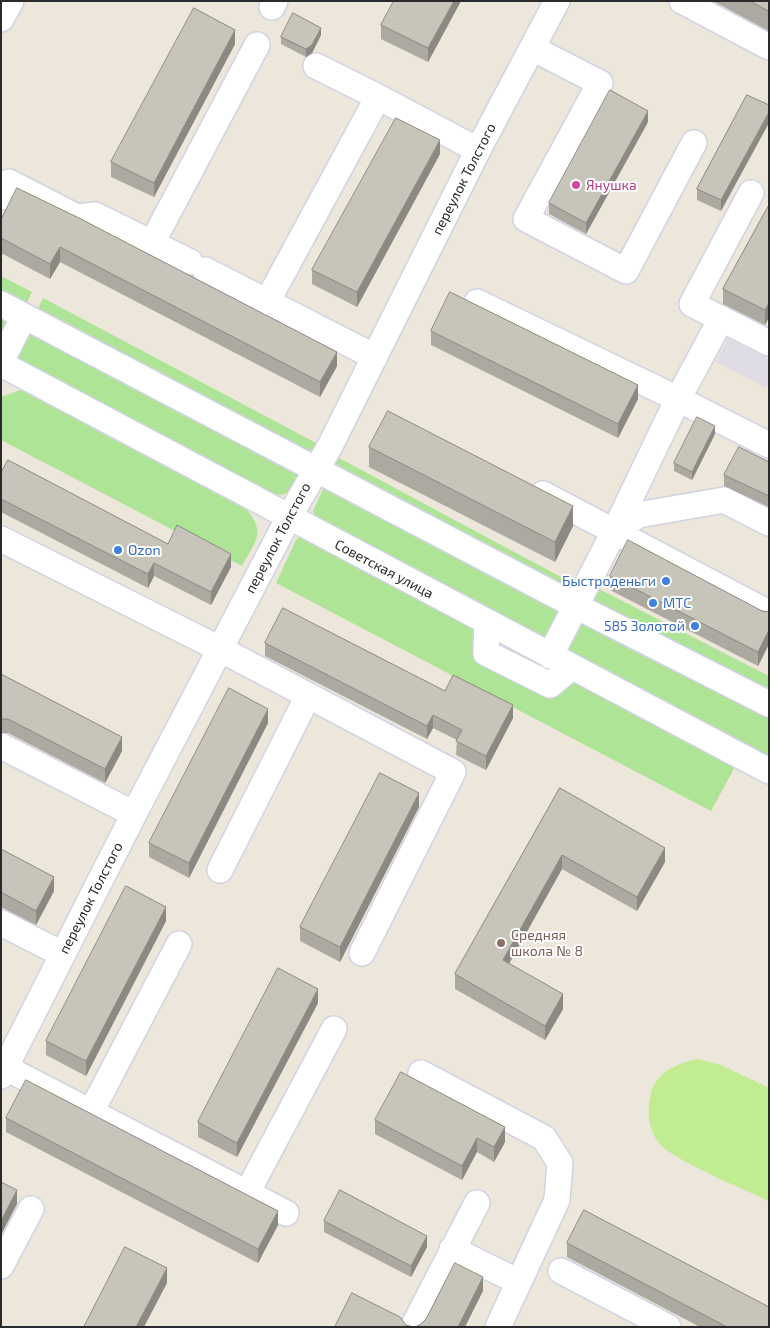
<!DOCTYPE html>
<html>
<head>
<meta charset="utf-8">
<style>
  body { margin:0 }
  #map { position:relative; width:770px; height:1328px; overflow:hidden; background:#ece6db; font-family:"Exo 2",sans-serif }
  canvas { display:block }
  .frame { position:absolute; inset:0; border:2px solid #2a2a2a; pointer-events:none }
</style>
</head>
<body>
<div id="map">
<canvas width="770" height="1328"></canvas>
<div class="frame"></div>
</div>
<script>
const ctx = document.querySelector('canvas').getContext('2d');
ctx.lineJoin = 'round';
function fillPath(path, color) { ctx.fillStyle = color; ctx.fill(path, 'evenodd'); }
function strokePath(path, color, width, dash) { ctx.strokeStyle = color; ctx.lineWidth = width; ctx.lineCap = dash ? 'butt' : 'round'; ctx.setLineDash(dash || []); ctx.stroke(path); }
function label(font, color, halo, rows, align = 'center') {
  ctx.font = font + ' "Exo 2",sans-serif'; ctx.lineWidth = 4; ctx.setLineDash([]); ctx.textBaseline = 'middle'; ctx.strokeStyle = halo; ctx.fillStyle = color; for (const [text, x, y, turn = 0] of rows) {
    ctx.save(); ctx.translate(x, y); ctx.rotate((+turn || 0) * Math.PI / 180); ctx.textAlign = isNaN(turn) ? turn : align; if (halo) ctx.strokeText(text, 0, 0); ctx.fillText(text, 0, 0); ctx.restore();
  }
}
fillPath(new Path2D(`
  M728,338L769,359V382L766,388L716,362Z`), '#dfdce5');
fillPath(new Path2D(`
  M1,276L32,292L24,309L1,297Z
  M43,298L316,443L312,450L306,452L35,315Z
  M1,314L301,471L290,492L281,495L270,493L1,352Z
  M21,390L247,510C267,533 254,543 242,566L1,440V397Z
  M339,458L574,584L568,596L332,470Z
  M324,487L559,604L562,614L552,636L541,639L316,520L313,511Z
  M304,534L485,629L479,655L554,694L575,676L738,761L711,811L276,583L296,540Z
  M597,588L769,676V693L590,601Z
  M586,620L769,713V761L568,655L566,645L577,623Z`), '#aee496');
fillPath(new Path2D(`
  M698,1059L721,1065L769,1088V1201C745,1190 675,1161 660,1144C647,1128 647,1111 651,1093C656,1072 678,1063 698,1059Z`), '#c2ec92');
const minor = new Path2D(`
  M682,1L769,47
  M272,7L275,1
  M1,19L11,1
  M532,48L600,83L526,219L626,271L694,143
  M316,66L378,97
  M751,193L692,304L769,343
  M1,197L9,182L77,217L95,215L190,262
  M152,243L257,45
  M205,270L375,357
  M267,302L378,97L478,150
  M477,302L678,399L614,532L550,656
  M1,304L576,606L769,704
  M721,319L678,399L769,445
  M1,362L24,316
  M1,364L769,771
  M543,494L769,613
  M614,532L638,515L724,500L769,523
  M1,539L220,649L453,772L362,953
  M487,623L486,653L550,685L572,667
  M1,746L134,814
  M220,870L308,696
  M1,923L62,954
  M6,1068L286,1213
  M421,1073L544,1138L560,1163L557,1200L498,1327
  M1,1076L134,814L289,517L330,446L478,150L557,1
  M91,1112L179,944
  M247,1193L334,1029
  M452,1249L519,1282
  M1,1266L31,1209
  M561,1271L668,1327
  M413,1327L477,1203`);
strokePath(minor, '#d1d3e3', 28);
strokePath(minor, '#fff', 25);
fillPath(new Path2D(`
  M461,1L428,62L381,39V25Z
  M713,1H769V31Z
  M321,35L312,53L306,57L281,44V37Z
  M235,44L154,197L111,177V162Z
  M747,95L721,211L697,200V189Z
  M648,122L586,234L549,214V203Z
  M440,154L357,307L312,284V270Z
  M769,205V317L765,325L723,304V289Z
  M1,220L337,366L320,397L60,262L50,279L1,253Z
  M431,331L638,399L618,438L431,345Z
  M715,434L692,480L674,471V463Z
  M369,447L573,526L555,562L369,467Z
  M769,462V507L724,486V475Z
  M1,473L168,544L231,567L211,605L154,576L148,588L1,512Z
  M610,576L769,612V644L758,666L610,590Z
  M265,643L445,691L513,718L486,770L456,755L457,740L433,728L427,739L265,656Z
  M1,674L122,751L105,783L8,733H1Z
  M268,723L189,878L149,857V843Z
  M560,788L665,862L637,911L562,869L509,964L563,1009L545,1040L455,989V974Z
  M419,807L340,962L300,941V927Z
  M1,849L54,891L36,925L1,907Z
  M166,921L86,1076L46,1055V1041Z
  M318,1003L237,1157L198,1137V1122Z
  M6,1118L278,1225L258,1263L6,1132Z
  M375,1120L505,1142L494,1162L477,1152L462,1180L375,1134Z
  M324,1221L427,1247L411,1277L324,1232Z
  M567,1243L769,1327H700L567,1257Z`), '#aba9a0');
fillPath(new Path2D(`
  M454,1H461L428,62V48Z
  M321,28V35L312,53L306,57V49Z
  M235,30V44L154,197V183Z
  M648,111V122L586,234V223Z
  M769,112V123L721,211V200Z
  M440,140V154L357,307V292Z
  M60,247V262L50,279V264Z
  M769,303V317L765,325V310Z
  M337,352V366L320,397V382Z
  M638,385V399L618,438V424Z
  M715,426V434L692,480V472Z
  M573,506V526L555,562V542Z
  M231,554V567L211,605V592Z
  M154,563V576L148,588V574Z
  M769,630V644L758,666V652Z
  M513,705V718L486,770V756Z
  M268,709V723L189,878V863Z
  M433,715V728L427,739V726Z
  M122,737V751L105,783V769Z
  M419,793V807L340,962V947Z
  M665,848V862L637,911V897Z
  M562,855V869L503,974V960Z
  M54,877V891L36,925V911Z
  M166,907V921L86,1076V1061Z
  M318,989V1003L237,1157V1143Z
  M563,994V1009L545,1040V1026Z
  M505,1127V1142L494,1162V1147Z
  M477,1138V1152L462,1180V1166Z
  M17,1190V1204L1,1235V1221Z
  M278,1211V1225L258,1263V1249Z
  M427,1236V1247L411,1277V1266Z
  M167,1268V1283L144,1327H136Z
  M483,1277V1291L465,1327H458Z`), '#8b8982');
const building = new Path2D(`
  M394,1H454L428,48L381,25Z
  M750,1H769V11Z
  M194,8L235,30L154,183L111,162Z
  M293,13L321,28L312,45L306,49L281,37Z
  M610,90L648,111L586,223L549,203Z
  M747,95L769,105V112L721,200L697,189Z
  M396,118L440,140L357,292L312,270Z
  M17,188L77,217L337,352L320,382L60,247L50,264L1,238V220Z
  M769,205V303L765,310L723,289Z
  M450,292L638,385L618,424L431,331Z
  M388,411L573,506L555,542L369,447Z
  M697,417L715,426L692,472L674,463Z
  M739,447L769,462V496L724,475Z
  M8,460L168,544L177,525L231,554L211,592L154,563L148,574L1,499V473Z
  M628,540L762,611L769,612V630L758,652L610,576Z
  M283,608L445,691L453,675L513,705L486,756L456,741L462,730L433,715L427,726L265,643Z
  M1,674L122,737L105,769L8,719H1Z
  M229,688L268,709L189,863L149,843Z
  M380,773L419,793L340,947L300,927Z
  M560,788L665,848L637,897L562,855L503,960L563,994L545,1026L455,974Z
  M1,849L54,877L36,911L1,892Z
  M126,886L166,907L86,1061L46,1041Z
  M278,968L318,989L237,1143L198,1122Z
  M401,1072L505,1127L494,1147L477,1138L462,1166L375,1120Z
  M26,1080L278,1211L258,1249L6,1118Z
  M1,1182L17,1190L1,1221Z
  M340,1190L427,1236L411,1266L324,1221Z
  M584,1210L769,1307V1327H727L567,1243Z
  M125,1247L167,1268L136,1327H84Z
  M455,1263L483,1277L458,1327H415L421,1324L426,1319Z
  M352,1293L400,1317L406,1325L413,1327H335Z`);
fillPath(building, '#c7c4ba');
strokePath(building, '#8b8982', 1);
for (const [x, y, r, color] of [
  [576,185,5,"#d1479c"],
  [118,550,5,"#3f7fe0"],
  [666,581,5,"#3f7fe0"],
  [653,603,5,"#3f7fe0"],
  [695,626,5,"#3f7fe0"],
  [501,943,5,"#8d6e63"]
]) { const dot = new Path2D(); dot.arc(x, y, r, 0, 2 * Math.PI); ctx.fillStyle = color; ctx.fill(dot); strokePath(dot, '#fff', 2); }
label('14px', '#2a2a2a', '#fff', [
  ["переулок Толстого",464,179,-63],
  ["переулок Толстого",278,538,-62],
  ["Советская улица",384,569,28],
  ["переулок Толстого",91,898,-63]
]);
label('14px', '#b23c85', '#fff', [
  ["Янушка",586,185]
], 'left');
label('14px', '#366cbe', '#fff', [
  ["Ozon",128,550],
  ["Быстроденьги",656,581,"right"],
  ["МТС",663,603],
  ["585 Золотой",685,626,"right"]
], 'left');
label('14px', '#785e54', '#fff', [
  ["Средняя",511,935],
  ["школа № 8",511,951]
], 'left');
</script>
</body>
</html>
